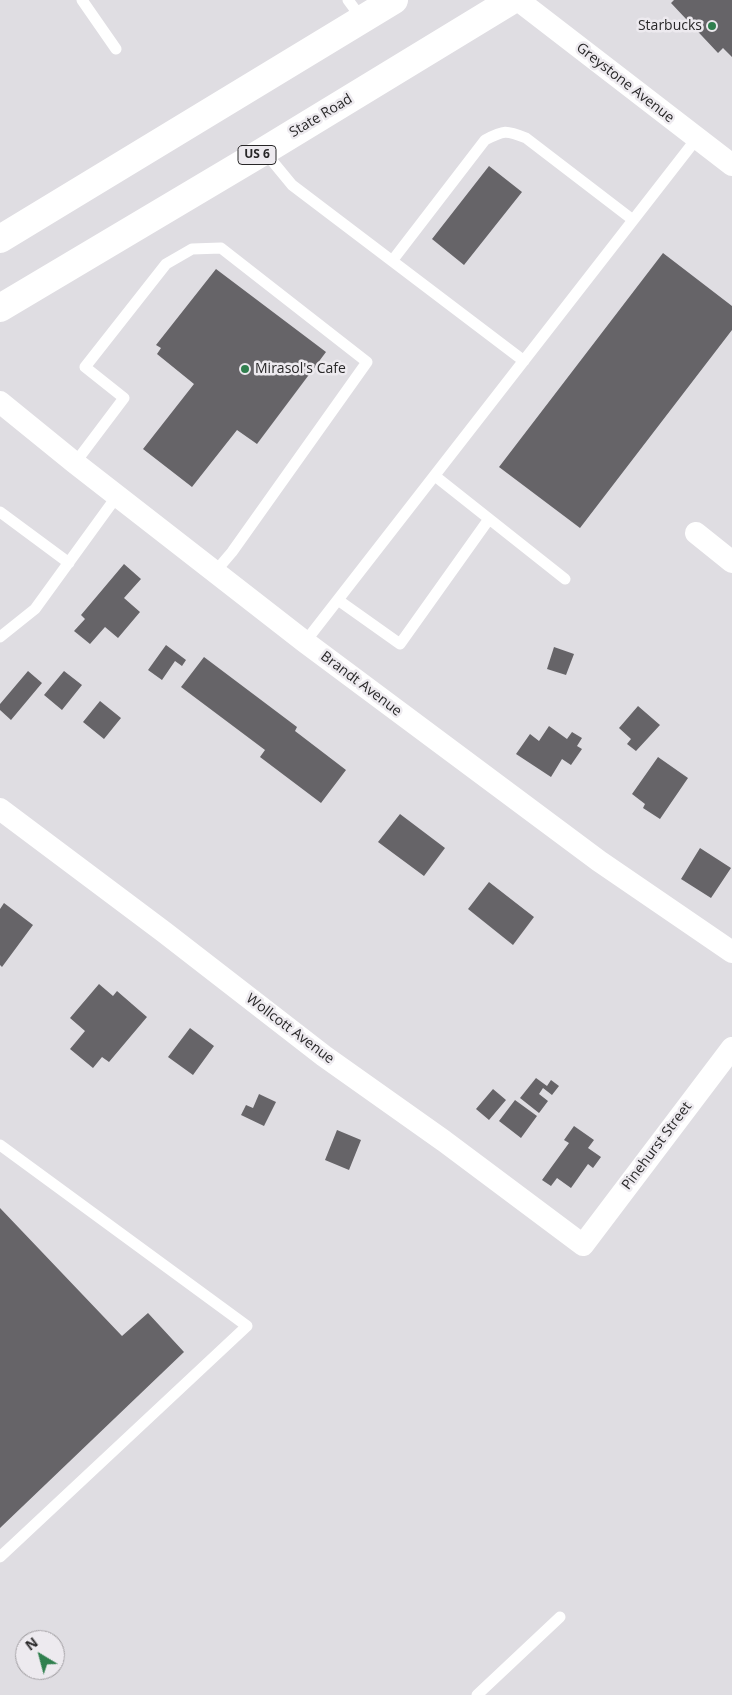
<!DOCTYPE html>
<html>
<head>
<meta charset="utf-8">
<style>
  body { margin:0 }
  #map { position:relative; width:732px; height:1695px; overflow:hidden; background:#dfdde2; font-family:"Open Sans",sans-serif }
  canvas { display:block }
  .north { position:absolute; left:15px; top:1630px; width:50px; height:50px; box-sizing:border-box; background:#edeaef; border:1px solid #9f9ca0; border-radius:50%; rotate:323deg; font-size:14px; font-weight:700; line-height:20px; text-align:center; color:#292829 }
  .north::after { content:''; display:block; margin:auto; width:18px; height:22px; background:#307f4e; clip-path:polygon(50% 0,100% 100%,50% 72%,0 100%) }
</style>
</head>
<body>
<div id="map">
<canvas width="732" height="1695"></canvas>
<div class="north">N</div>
</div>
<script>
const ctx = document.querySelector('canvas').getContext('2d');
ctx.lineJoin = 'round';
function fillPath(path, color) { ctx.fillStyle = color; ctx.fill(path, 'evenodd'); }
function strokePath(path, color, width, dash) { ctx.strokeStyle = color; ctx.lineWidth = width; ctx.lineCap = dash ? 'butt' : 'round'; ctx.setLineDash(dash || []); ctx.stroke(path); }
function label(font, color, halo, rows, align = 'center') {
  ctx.font = font + ' "Open Sans",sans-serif'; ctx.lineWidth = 5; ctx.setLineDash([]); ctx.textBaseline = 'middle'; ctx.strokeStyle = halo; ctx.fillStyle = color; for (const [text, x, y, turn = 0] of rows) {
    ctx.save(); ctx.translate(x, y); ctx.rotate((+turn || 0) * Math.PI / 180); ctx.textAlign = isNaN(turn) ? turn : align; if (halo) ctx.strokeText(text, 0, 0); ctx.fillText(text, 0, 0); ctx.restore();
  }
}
fillPath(new Path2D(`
  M674,0H732V57L723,48L718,53L671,3Z
  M489,166L522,192L464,265L432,239Z
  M663,253L732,306V330L580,528L499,467Z
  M216,269L326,352L257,444L237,430L192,487L143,449L194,384L157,354L161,348L156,345Z
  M124,564L141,579L124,598L140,612L118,638L105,627L90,644L74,631L85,619L81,615Z
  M166,645L186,660L182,666L175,661L162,680L148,670Z
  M554,647L574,654L566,675L547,669Z
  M204,657L297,727L295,731L346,770L321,803L260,757L265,750L181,687Z
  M28,671L42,683L11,720L0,710V704Z
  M64,671L82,685L62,710L44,695Z
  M100,701L121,718L104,739L83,722Z
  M638,706L660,725L636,751L627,744L631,739L619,728Z
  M549,726L567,739L572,732L582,738L577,746L582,749L571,765L562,759L551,777L516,754L530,734L539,741Z
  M658,757L688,778L660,819L643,808L645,804L632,794Z
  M400,814L445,848L424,876L378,842Z
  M700,848L731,868L711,898L681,879Z
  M489,882L534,917L513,945L468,909Z
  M4,903L33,925L2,967L0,965V909Z
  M99,984L113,996L117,991L147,1017L109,1062L102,1057L93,1068L70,1049L85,1031L70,1018Z
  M190,1028L214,1046L193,1075L168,1057Z
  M536,1078L547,1086L551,1080L559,1086L552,1095L543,1088L539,1094L548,1101L539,1113L520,1098Z
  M493,1089L506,1100L489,1120L476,1109Z
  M259,1094L276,1102L264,1126L241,1115L246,1105L253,1108Z
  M515,1100L537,1116L521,1138L499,1121Z
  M574,1126L594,1140L588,1148L601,1157L593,1168L588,1164L571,1188L557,1178L551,1186L542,1180L569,1143L564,1140Z
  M337,1130L361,1140L349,1170L325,1160Z
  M0,1208L122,1336L148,1313L184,1352L0,1528Z`), '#666468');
strokePath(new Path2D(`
  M82,0L116,49
  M348,0L362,19
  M264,151L292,185L524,361
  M392,261L485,140C504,130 506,130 526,138L633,220
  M75,463L124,398L85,367L166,264L192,249L221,248L367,362L232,552L215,572
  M435,476L565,579
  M0,512L69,563
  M338,600L400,644L489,519
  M0,637L35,609L117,496
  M305,642L697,138
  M0,1145L247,1326L0,1557
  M477,1695L560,1617`), '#fff', 11);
strokePath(new Path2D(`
  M518,0L732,165
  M0,402L75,463L305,642L599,861L732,952
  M696,533L732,562
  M0,809L164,932L324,1056L444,1141L583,1245L732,1048`), '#fff', 22);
strokePath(new Path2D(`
  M0,239L394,0
  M0,308L264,151L512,0`), '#fff', 28);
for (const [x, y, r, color] of [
  [712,26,5,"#307f4e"],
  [245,369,5,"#307f4e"]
]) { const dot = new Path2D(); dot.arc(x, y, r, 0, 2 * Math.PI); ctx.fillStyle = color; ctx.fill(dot); strokePath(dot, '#edeaef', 2); }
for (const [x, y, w] of [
  [257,155,38]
]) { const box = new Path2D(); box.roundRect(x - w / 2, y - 9.5, w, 19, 4); ctx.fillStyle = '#edeaef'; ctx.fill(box); strokePath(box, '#292829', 1); }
label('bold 12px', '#292829', null, [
  ["US 6",257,155]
]);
label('14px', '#292829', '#edeaef', [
  ["Starbucks",702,26],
  ["Mirasol's Cafe",255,369,"left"]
], 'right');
label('14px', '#292829', '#edeaef', [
  ["Greystone Avenue",625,83,38],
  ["State Road",321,116,-31],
  ["Brandt Avenue",361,684,37],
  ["Wollcott Avenue",290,1029,37],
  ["Pinehurst Street",657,1146,-53]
]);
</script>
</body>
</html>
